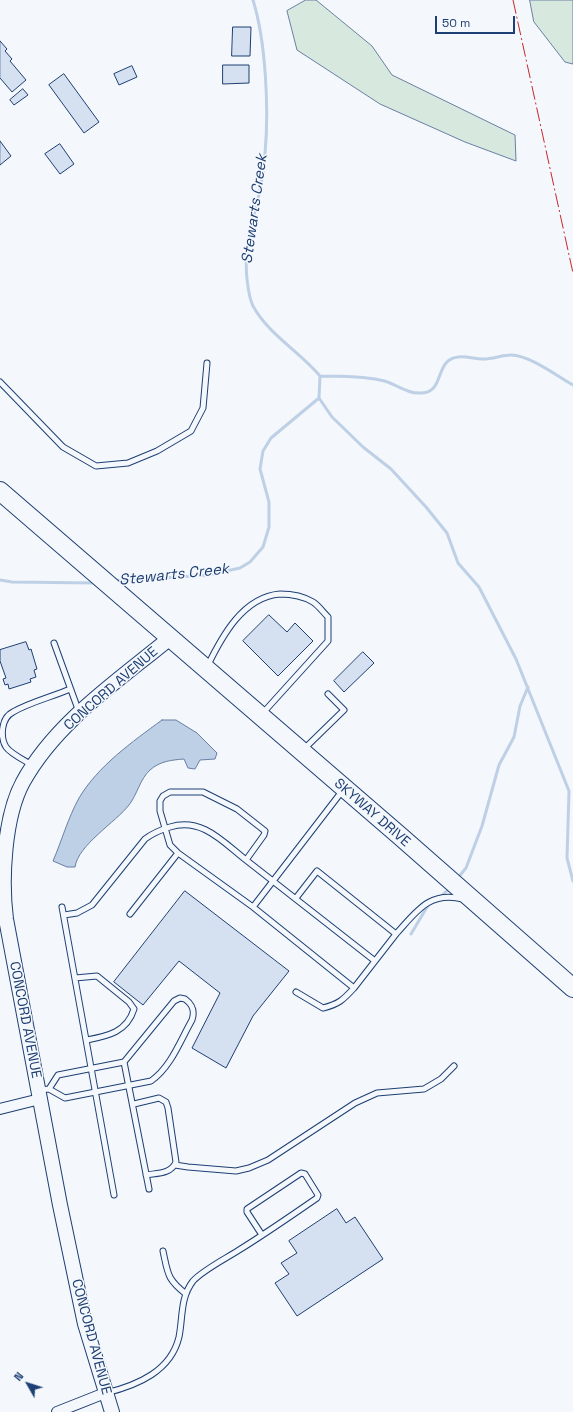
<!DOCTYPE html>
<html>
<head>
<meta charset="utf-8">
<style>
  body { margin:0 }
  #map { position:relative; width:573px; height:1412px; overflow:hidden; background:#f4f7fb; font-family:"Space Grotesk",sans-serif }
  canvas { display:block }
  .north { position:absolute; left:8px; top:1364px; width:40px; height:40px; -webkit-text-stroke:3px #f4f7fb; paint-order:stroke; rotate:309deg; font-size:11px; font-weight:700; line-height:16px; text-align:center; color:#1d3f73 }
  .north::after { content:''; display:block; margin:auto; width:14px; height:18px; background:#1d3f73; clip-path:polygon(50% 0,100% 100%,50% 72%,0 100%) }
  .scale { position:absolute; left:435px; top:16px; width:80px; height:18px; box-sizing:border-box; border:2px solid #1d3f73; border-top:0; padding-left:5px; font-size:12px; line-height:14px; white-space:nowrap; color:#1d3f73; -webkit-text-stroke:3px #f4f7fb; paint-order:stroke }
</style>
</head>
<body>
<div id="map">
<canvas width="573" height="1412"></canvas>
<div class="north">N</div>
<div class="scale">50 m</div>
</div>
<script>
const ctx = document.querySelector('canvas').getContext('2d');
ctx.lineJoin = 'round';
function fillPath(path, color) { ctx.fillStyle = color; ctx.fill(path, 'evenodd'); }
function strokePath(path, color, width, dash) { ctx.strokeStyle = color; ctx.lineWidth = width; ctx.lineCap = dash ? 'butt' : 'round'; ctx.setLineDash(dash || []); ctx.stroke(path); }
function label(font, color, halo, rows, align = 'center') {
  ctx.font = font + ' "Space Grotesk",sans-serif'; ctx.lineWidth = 3; ctx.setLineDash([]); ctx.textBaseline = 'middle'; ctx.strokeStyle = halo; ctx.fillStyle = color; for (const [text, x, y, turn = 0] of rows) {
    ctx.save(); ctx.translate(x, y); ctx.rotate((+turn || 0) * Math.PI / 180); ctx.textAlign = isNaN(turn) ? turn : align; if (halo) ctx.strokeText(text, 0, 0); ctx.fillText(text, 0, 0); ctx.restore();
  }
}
const green = new Path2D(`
  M306,0H316L372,46L392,75L515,135L516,161L465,142L380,104L297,50L287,11Z
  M530,0H573V64L565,62L534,22Z`);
fillPath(green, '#d7e8df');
strokePath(green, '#687fa3', 1);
const water = new Path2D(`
  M162,720H176L197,733L217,753L215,759L200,760L195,769L188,768L184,759C172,760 160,761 150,770C140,779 137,795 129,805C116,822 78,845 75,867H67L53,861C62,840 68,818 79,798C98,766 132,742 162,720Z`);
fillPath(water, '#bed0e5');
strokePath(water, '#687fa3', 1);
strokePath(new Path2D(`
  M320,376C340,376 361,376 380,380C394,382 406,394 420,393C440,393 437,374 446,363C455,352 472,359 483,359C493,359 502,355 511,355C529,355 557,376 573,385
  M319,398L332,417L363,447L391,469L426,507L447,533L458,563L479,587L516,659L569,791L567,858L573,881
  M0,580L12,582L95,583
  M114,581L208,575L240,568L250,562L263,547L269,527V502L260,469L263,451L271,438L319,398L320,376C299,351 269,335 253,306C249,298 248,288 247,279C243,242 255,219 261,184C263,174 264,164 265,154C269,109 266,42 253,0
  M457,879L466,868L482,826L499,765L514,737L520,706L528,687
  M439,898L450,888
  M411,934L427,907L431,903`), '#bed0e5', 3);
const building = new Path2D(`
  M233,27H251L250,56H232Z
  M0,41L7,49L5,51L12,59L10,61L26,80L12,92L0,78Z
  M223,65H249V83L223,84Z
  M132,66L137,77L119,85L114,74Z
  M64,74L99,122L84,133L49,85Z
  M23,89L28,95L14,105L10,100Z
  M0,141L11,156L0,165Z
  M60,144L74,164L60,174L45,154Z
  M269,615L287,632L295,623L313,641L278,676L243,641Z
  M26,642L29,650L31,649L37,669L34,670L36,677L30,679L31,682L9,689L8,684L5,685L3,679L6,678L0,661V650Z
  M363,652L374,663L344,692L334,681Z
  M185,891L289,971L253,1016L226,1068L192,1048L220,993L179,961L143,1005L114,982Z
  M337,1209L346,1223L355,1217L383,1259L297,1316L275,1283L289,1274L281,1263L297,1253L289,1241Z`);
fillPath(building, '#d5e0f0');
strokePath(building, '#1d3f73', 1);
const lane = new Path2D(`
  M0,382L63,447L96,466L128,463L157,451L191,431L203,408L207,363
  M54,643L79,712
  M207,667C222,636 243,597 280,594C291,594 303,596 313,602C318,605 323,612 328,617V641L262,714
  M304,749L344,710L328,694
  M32,765C24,760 11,754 6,747C0,737 1,718 13,712C30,702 52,697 70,689
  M296,898L317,871L396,934L354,988L253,907L343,790
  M62,907L114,1195
  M253,907L178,853L170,845L160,811V801L163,796L170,792H203L237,809L265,831L264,835L246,860L375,961
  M130,914L178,853
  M64,915L77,913L92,905L145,839C153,833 160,830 170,827C202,817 223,842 246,860
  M396,934C417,911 429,891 463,899
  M75,978L97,976L129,1002L134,1009C127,1032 108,1036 87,1040
  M296,992L323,1008C339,1004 343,1000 354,988
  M124,1062L149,1189
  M39,1090L49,1089L65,1098L151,1081C171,1067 180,1041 192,1020C195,1011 193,1005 185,999L180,998L174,1001L124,1062L58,1075L49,1089
  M134,1104L159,1098L166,1102L168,1108L176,1162C171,1174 158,1173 146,1175
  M175,1165L188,1167L236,1171L249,1168L268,1160L355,1103L377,1093L424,1089L441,1079L454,1066
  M163,1251C168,1274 167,1279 186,1294
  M106,1393C138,1385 171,1371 179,1337C183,1317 180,1298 193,1281C203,1270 225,1259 239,1250C265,1234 291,1216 317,1198L318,1195L305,1174L301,1173L247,1209V1212L262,1235`);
const street = new Path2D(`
  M0,1109L40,1099
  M57,1412L105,1393`);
const secondary = new Path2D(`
  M112,1412L85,1324L60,1205L6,919C1,880 4,817 23,782C56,722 118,681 170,638`);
const highway = new Path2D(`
  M0,491L400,836L573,988`);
strokePath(lane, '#1d3f73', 7);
strokePath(street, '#1d3f73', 12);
strokePath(secondary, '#1d3f73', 16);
strokePath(highway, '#1d3f73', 20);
strokePath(lane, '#f4f7fb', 5);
strokePath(street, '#f4f7fb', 10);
strokePath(secondary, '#f4f7fb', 14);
strokePath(highway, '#f4f7fb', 18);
strokePath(new Path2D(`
  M513,0L573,273`), '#c62828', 1, [14, 3, 2, 3]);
label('14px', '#1d3f73', '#f4f7fb', [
  ["CONCORD AVENUE",111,689,-41],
  ["SKYWAY DRIVE",372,813,41],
  ["CONCORD AVENUE",25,1020,79],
  ["CONCORD AVENUE",91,1337,75]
]);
label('italic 15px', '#1d3f73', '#f4f7fb', [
  ["Stewarts Creek",255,209,-82],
  ["Stewarts Creek",174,575,-6]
]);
</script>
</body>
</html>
